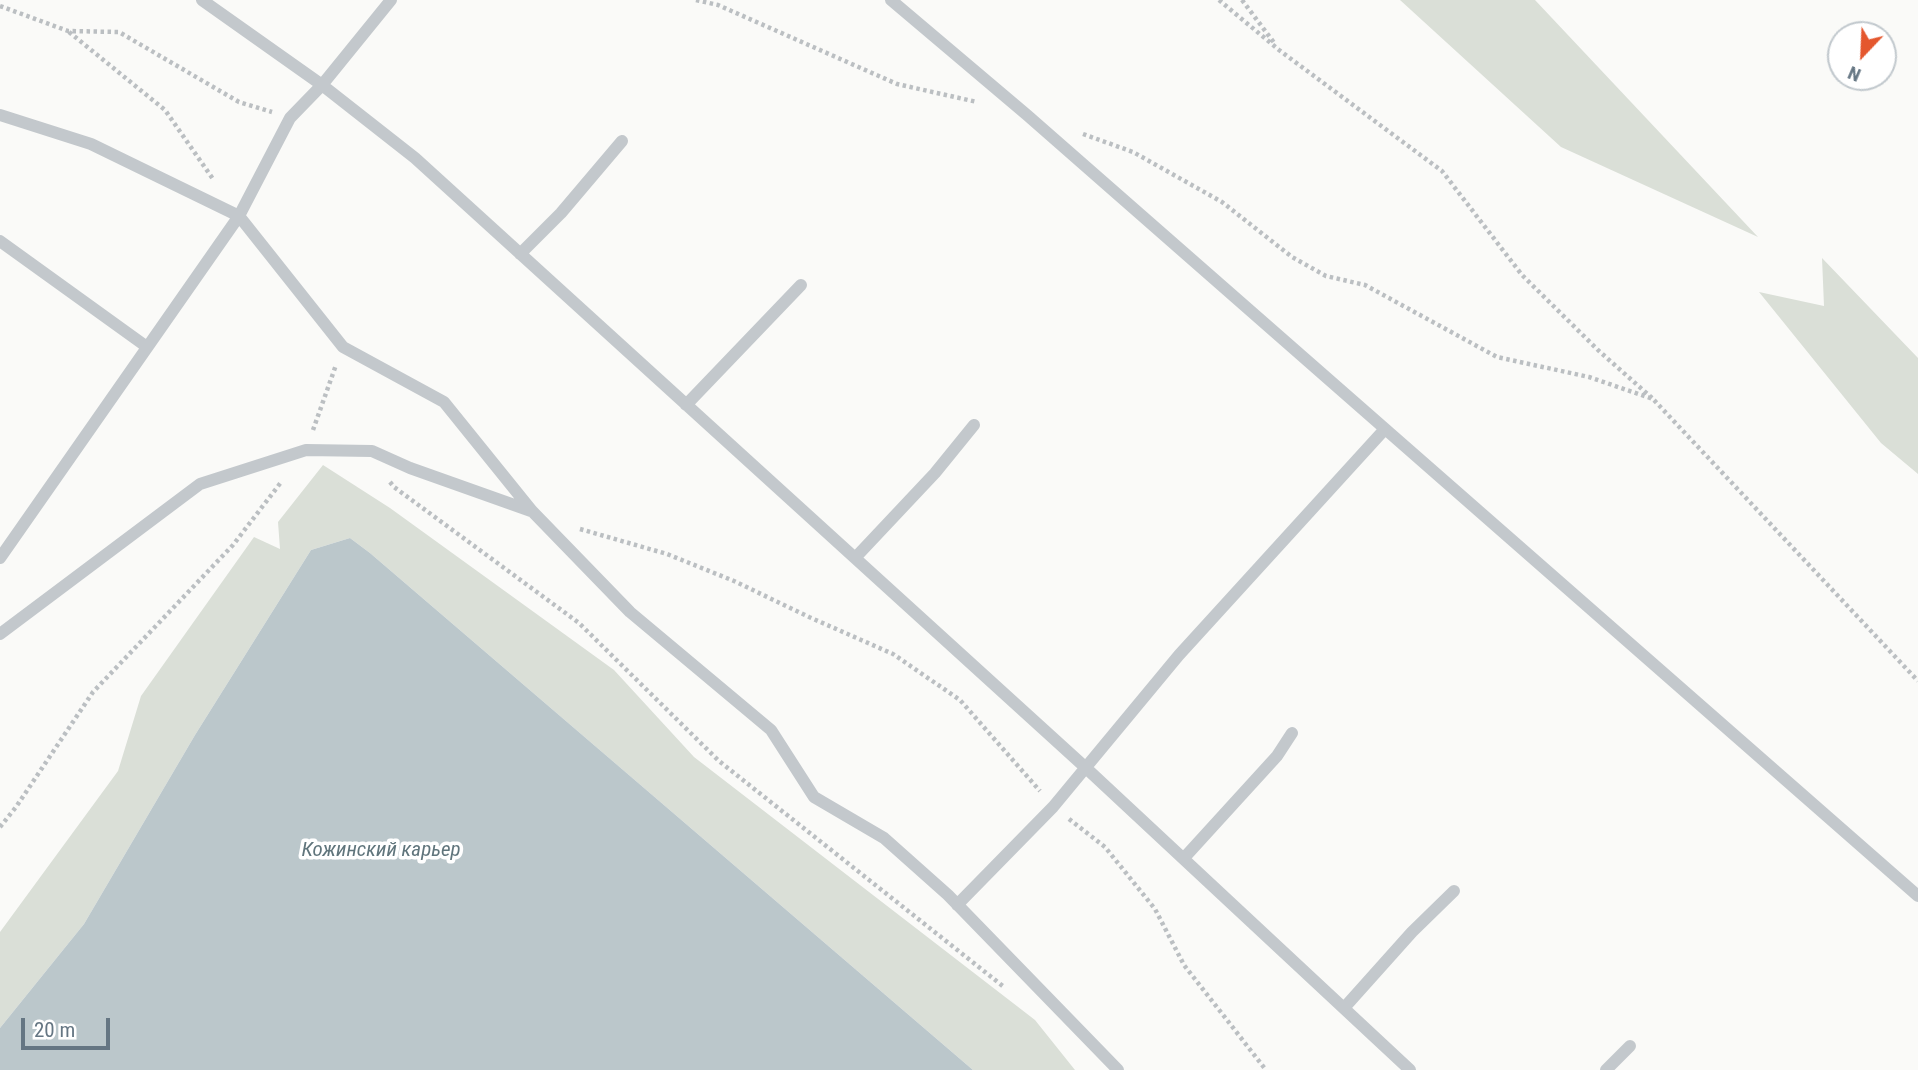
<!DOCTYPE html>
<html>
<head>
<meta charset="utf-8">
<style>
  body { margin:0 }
  #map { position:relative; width:1918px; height:1070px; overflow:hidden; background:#fafaf8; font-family:"Roboto Condensed",sans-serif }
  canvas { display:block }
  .north { position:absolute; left:1827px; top:21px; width:70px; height:70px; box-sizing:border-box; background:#fff; border:2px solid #c1c8cd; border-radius:50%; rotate:203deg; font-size:19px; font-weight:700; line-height:28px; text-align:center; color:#657683 }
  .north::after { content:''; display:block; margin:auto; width:24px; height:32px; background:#e4572e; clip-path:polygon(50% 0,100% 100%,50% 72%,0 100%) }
  .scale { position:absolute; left:21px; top:1018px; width:89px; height:32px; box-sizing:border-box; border:4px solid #657683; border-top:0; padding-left:9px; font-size:21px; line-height:24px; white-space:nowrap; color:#657683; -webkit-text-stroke:5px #fff; paint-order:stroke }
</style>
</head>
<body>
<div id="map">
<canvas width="1918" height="1070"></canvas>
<div class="north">N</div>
<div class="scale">20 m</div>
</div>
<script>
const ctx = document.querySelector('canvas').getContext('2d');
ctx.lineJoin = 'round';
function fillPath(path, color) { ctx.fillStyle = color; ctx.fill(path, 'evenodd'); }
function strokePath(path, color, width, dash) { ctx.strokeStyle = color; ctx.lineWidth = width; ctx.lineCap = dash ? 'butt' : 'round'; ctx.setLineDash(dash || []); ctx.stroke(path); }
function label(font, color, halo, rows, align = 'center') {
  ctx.font = font + ' "Roboto Condensed",sans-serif'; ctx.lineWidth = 7; ctx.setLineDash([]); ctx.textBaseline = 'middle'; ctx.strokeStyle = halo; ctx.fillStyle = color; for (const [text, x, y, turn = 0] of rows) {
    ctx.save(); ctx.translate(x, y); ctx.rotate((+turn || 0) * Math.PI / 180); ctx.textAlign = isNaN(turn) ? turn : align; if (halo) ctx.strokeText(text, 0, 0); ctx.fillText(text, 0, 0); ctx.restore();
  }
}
fillPath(new Path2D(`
  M1400,0H1535L1758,237L1561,147Z
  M1822,258L1918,358V474L1881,443L1759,292L1824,306Z
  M323,465L390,508L614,670L694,757L1035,1020L1075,1070H973L370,553L350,538L311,550L195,735L84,924L0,1028V932L118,771L141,696L254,537L280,549L278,522Z`), '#dadfd7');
fillPath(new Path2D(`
  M350,538L370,553L973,1070H0V1028L84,924L195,735L311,550Z`), '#bbc7cb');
strokePath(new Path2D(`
  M696,0L718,5L897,84L977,102
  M1219,0L1279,50L1442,171L1522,275L1599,351L1652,398
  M1242,0L1275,44
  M0,6L68,31L119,32L239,102L272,112
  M69,32L165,110L213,179
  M1083,134L1133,152L1222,202L1292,257L1326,276L1365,285L1497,357L1589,377L1653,399L1918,681
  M313,430L336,365
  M390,482L394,487L579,623L719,761L1004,987
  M580,529L667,554L734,581L809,617L893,654L960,700L1040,791
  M1069,819L1105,847L1155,909L1184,965L1266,1070
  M0,827L16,807L93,692L233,545L282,481`), '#bbbfc2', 4.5, [3.5, 3.5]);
strokePath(new Path2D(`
  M202,0L322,85L415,158L1086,768L1410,1070
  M891,0L1027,115L1918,896
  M0,115L91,144L239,216L343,347L444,402L532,511L630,612L771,730L814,797L884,838L948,895L1118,1070
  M0,241L147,347
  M520,254L561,213L622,141
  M686,405L801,285
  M0,558L239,216L290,118L322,85L391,0
  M855,558L935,473L974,425
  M0,634L200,484L306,450L372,451L410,468L531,511
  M1184,858L1277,756L1292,733
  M957,905L1053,807L1179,655L1385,429
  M1344,1008L1412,932L1454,891
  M1606,1070L1630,1046`), '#c3c8cc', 12);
label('italic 21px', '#60757c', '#fff', [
  ["Кожинский карьер",381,851]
]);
</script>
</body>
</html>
